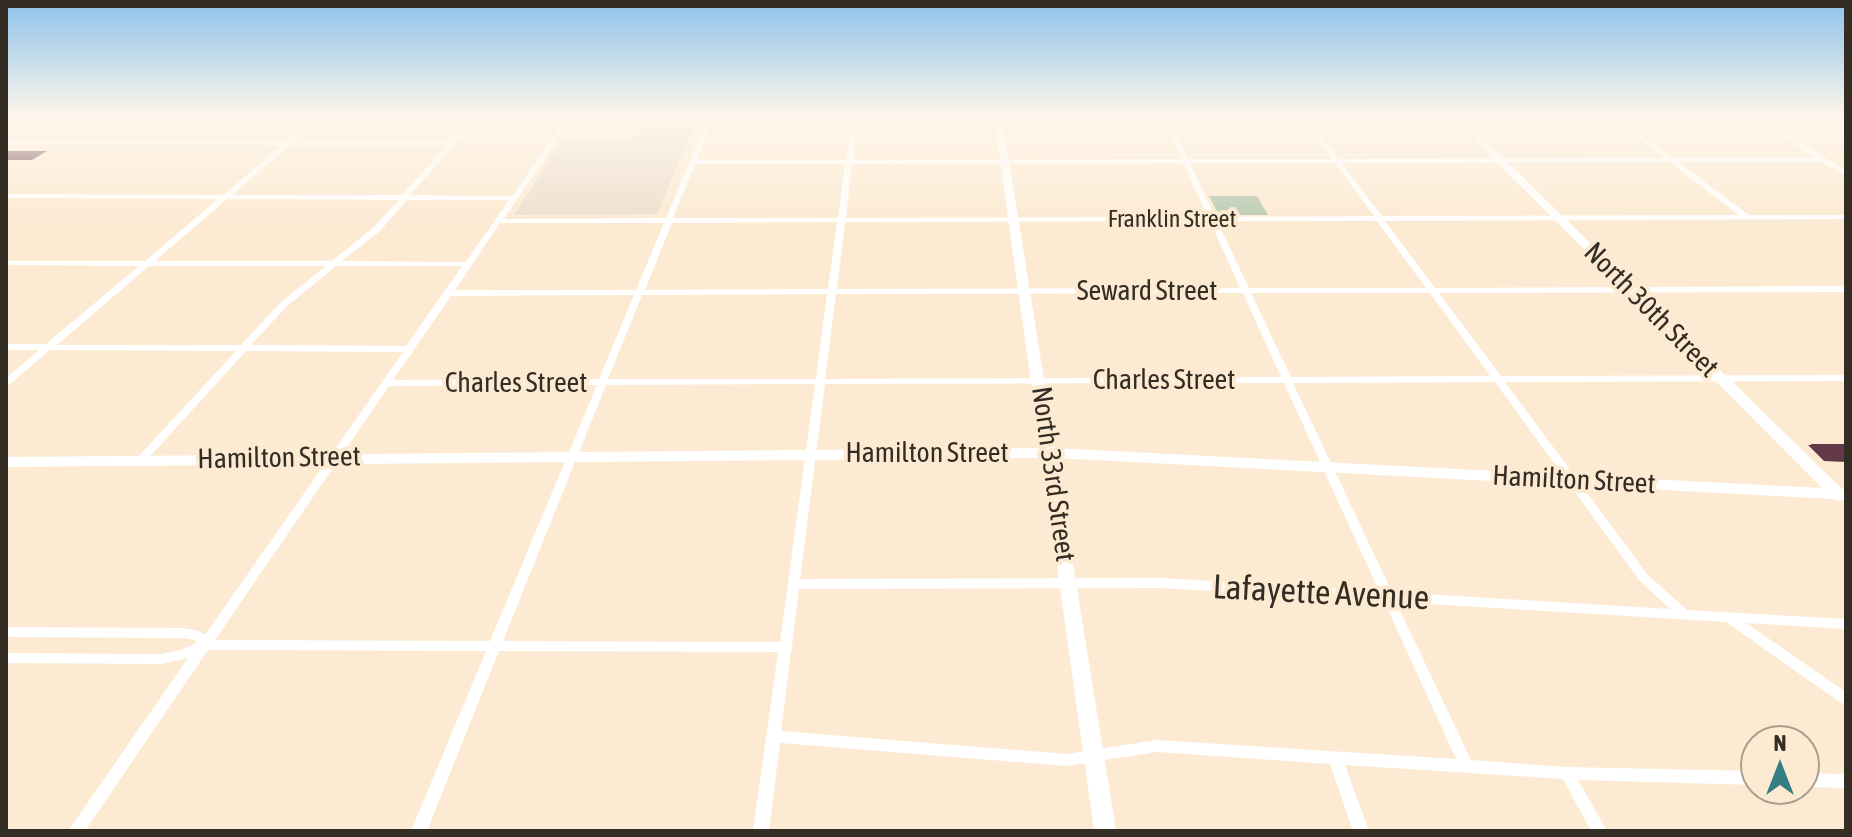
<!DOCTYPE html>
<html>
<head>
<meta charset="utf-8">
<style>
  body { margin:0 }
  #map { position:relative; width:1852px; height:837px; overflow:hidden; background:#fcead2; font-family:"Asap Condensed",sans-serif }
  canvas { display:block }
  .frame { position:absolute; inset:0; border:8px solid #342d24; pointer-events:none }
  .north { position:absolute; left:1740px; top:725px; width:80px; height:80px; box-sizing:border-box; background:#fcead2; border:2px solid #ac9e8c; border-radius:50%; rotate:0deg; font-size:22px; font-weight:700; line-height:32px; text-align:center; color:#342d24 }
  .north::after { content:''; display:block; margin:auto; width:28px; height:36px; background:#357e83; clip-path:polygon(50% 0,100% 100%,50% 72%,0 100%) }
</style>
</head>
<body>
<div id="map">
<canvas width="1852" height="837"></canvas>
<div class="frame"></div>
<div class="north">N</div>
</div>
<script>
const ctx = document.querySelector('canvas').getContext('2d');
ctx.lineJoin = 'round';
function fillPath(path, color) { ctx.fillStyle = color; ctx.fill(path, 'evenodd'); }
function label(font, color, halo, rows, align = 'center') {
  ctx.font = font + ' "Asap Condensed",sans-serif'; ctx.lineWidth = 8; ctx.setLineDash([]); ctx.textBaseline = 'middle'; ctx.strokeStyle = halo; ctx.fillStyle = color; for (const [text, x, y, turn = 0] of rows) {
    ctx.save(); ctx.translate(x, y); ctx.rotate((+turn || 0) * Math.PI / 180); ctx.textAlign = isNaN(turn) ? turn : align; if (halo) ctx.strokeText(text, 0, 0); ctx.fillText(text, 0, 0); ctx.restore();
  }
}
fillPath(new Path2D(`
  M648,118H697L657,214L514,215L562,140H627L640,135Z`), '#ebddcb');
fillPath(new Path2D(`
  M1209,196H1257L1268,215H1219Z`), '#b3c7ad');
fillPath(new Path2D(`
  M6,151H47L32,160H6Z
  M1810,444H1846V462L1824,461L1808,445H1812Z`), '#633949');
fillPath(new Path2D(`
  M315,117H322L295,141H450L471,117H478L410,195L512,196L567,117H573L504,219L666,218L708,117H714L697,160H846L852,117H858L853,160L1181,159L1162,117H1168L1188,159H1332L1302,117H1308L1339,159L1664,158L1610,117H1617L1672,158H1816L1753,117H1761L1846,171V176L1822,162H1678L1749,215H1846V219L1385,221L1435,288L1846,286V292L1439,293L1501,376L1846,375V381L1505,382L1647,574L1687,610L1846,619V629L1746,623L1846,692V705L1841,703L1726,622L1396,602L1471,760L1567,767L1756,771V785L1578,780L1607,831H1591L1563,779L1345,765L1369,831H1353L1330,764L1157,752L1066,766L780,743L769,831H753L778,652L499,651L427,831H411L486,651L208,650L85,831H68L188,658L162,664L6,663V653L162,654L180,650L196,643L195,640L183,638L6,637V627L183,628L199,631L205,635L403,352L246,351L145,462H137L136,460L137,458L236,351L50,350L9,385L6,386V378L39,350H6V344H46L139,266L6,265V261H145L218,199L6,198V194L223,195L282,145L6,144V140L287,141ZM290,145H447L402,195H232ZM1669,162L1739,215L1382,216L1342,163ZM1183,163L1208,217L846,218L852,164ZM1190,163H1335L1374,216L1215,217ZM695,164H845L838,218H673ZM227,199L399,200L374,227L332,261H155ZM407,200H509L466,262L342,261L380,231ZM1210,221L1240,288L837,289L845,222ZM1217,221H1377L1426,288H1249ZM837,222L828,289L645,290L672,223ZM500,223H664L636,290H455ZM149,266H326L281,302L241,345H57ZM336,266H462L406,346L251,345L287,306ZM1243,293L1281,377L825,379L836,294ZM1251,293H1430L1490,376L1291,377ZM827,294L816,379H608L642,295ZM634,295L599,379L393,380L451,296ZM1495,382L1639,580L1670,609L1392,592L1293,383ZM1284,383L1379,591L1161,578L800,579L825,384ZM815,384L780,642L503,641L606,385ZM597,385L490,641L215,640L389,386ZM1161,588L1384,601L1456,759L1157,740L1066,754L781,731L791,651L793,647L792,644L799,589Z
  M1804,773L1846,774V788L1804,787Z`), '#fff');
fillPath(new Path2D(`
  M994,117H1002L1055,448L1822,488L1452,117H1461L1842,489H1846V499L1840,501L1833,499L1056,458L1116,831H1094L1042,458L6,467V457L1040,448Z`), '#fff');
fillPath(new Path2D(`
  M1820,117H1834L1846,125V133Z`), '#fff');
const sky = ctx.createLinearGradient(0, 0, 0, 234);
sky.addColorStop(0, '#8dc2ec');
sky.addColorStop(0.5, '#fef6eb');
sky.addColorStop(1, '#fef6eb00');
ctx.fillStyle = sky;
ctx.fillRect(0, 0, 1852, 234);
label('24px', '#342d24', '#fcead2', [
  ["Franklin Street",1172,219]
]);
label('28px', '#342d24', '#fcead2', [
  ["Seward Street",1147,291],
  ["North 30th Street",1651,310,45],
  ["Charles Street",1164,380],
  ["Charles Street",516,383],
  ["Hamilton Street",927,453],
  ["Hamilton Street",279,458,-1],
  ["North 33rd Street",1053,474,82],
  ["Hamilton Street",1574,480,3]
]);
label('34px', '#342d24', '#fcead2', [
  ["Lafayette Avenue",1321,593,3]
]);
</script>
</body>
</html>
